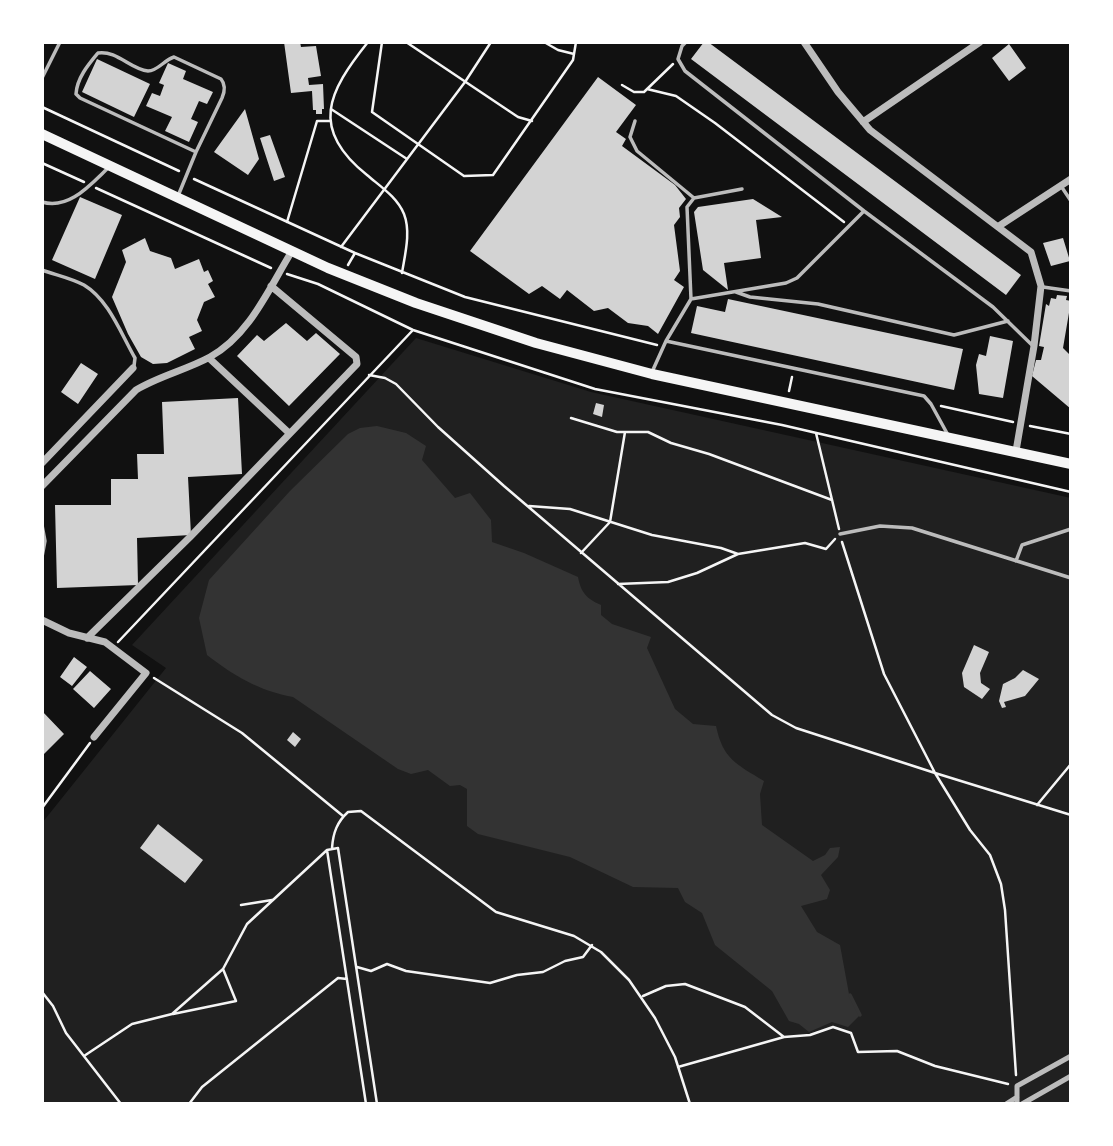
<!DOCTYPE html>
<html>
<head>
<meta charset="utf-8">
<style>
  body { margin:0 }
  #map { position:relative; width:1113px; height:1146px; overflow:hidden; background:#111; font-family:"IBM Plex Serif",serif }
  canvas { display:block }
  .frame { position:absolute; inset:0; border:44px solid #fff; pointer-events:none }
</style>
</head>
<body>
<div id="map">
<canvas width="1113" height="1146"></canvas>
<div class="frame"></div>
</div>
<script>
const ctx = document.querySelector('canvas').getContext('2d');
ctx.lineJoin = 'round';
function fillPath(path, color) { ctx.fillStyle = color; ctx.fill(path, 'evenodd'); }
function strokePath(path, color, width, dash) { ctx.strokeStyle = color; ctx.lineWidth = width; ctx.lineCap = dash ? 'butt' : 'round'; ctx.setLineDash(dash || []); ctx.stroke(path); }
fillPath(new Path2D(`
  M416,338L591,392L1071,498V1104H42V823L166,668L132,645Z`), '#202020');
fillPath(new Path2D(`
  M377,426L406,433L426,446L422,460L455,498L470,493L491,520L492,542L524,553L578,577C581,593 587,599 601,605V615L612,624L651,637L647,648L675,709L693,724L716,726C723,759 736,764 764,781L760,794L762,825L813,861L825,855L830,848L840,847L838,857L821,875L830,890L827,899L801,906L817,932L840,945L849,994L860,1015L848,1027L832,1022L809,1032L799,1024L789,1021L772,991L715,945L702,913L685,902L678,888L633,887L570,857L478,834L467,826V789L460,785L450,786L428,770L411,774L398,769L293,697C259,691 233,675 207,655L199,618L209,580L290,491L348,434L360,428Z`), '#333');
strokePath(new Path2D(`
  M850,995L860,1015`), '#333', 3.5);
fillPath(new Path2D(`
  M284,42H300L301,47L316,46L321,76L308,78L309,85L323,84L324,109H322V114H316V110H313L312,91L291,93Z
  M704,42H708L1021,275L1006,295L691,59Z
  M1009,44L1026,68L1009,81L992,58Z
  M97,59L150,84L134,117L82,92Z
  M168,63L186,71L183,79L213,92L207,104L199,101L191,119L198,122L189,142L165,131L172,117L146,106L152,93L160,96L164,85L159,83Z
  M598,77L636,105L616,132L626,139L622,146L675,185L686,199L679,208L680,217L674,225L680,271L674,280L684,287L658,334L648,326L628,323L608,308L594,311L567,290L560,299L542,286L529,294L470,251Z
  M245,109L259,159L248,175L214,152Z
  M270,135L285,177L274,181L260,138Z
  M80,197L122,215L95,279L52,260Z
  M753,199L782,217L756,220L761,258L724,263L728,290L703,270L694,212L698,207Z
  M145,238L150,251L171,258L175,269L199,259L204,272L208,270L213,281L208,284L215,297L204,302L197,320L202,331L189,337L195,349L167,363L153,364L141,357L128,334L112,297L126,262L122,250Z
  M1063,238L1070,261L1051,266L1043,243Z
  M1057,295L1067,296L1066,300L1071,301L1063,348L1071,356V409L1032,376L1036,360H1041L1044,347L1039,346L1046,304L1049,306L1051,298L1056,299Z
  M728,299L963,349L954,390L691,333L697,306L725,312Z
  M286,323L307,341L316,333L340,354L289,406L237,356L257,335L264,341Z
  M990,336L1013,341L1003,398L979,394L976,365L979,354L986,356Z
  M81,363L98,374L78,404L61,392Z
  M238,398L242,474L188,477L191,535L137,538L138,585L57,588L55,505H111V479H138L137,454H164L162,402Z
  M596,403L604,405L602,417L593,414Z
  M974,645L989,652L980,673L981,683L990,689L982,699L964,687L962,673Z
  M74,657L87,667L72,686L60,677Z
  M1023,670L1039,679L1025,696L1004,702L1006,707L1002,708L999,701L1003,684L1015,678Z
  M90,671L111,689L94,708L73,689Z
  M42,711L64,734L42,756Z
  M293,732L301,739L295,747L287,740Z
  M158,824L203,860L185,883L140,848Z`), '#d3d3d3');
strokePath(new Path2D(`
  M368,42C328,92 309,129 367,175C381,187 397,197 404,214C411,232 405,254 402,273
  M382,42L372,112L464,176L493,175L573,60L576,42
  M406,42L518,117L532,121
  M544,42L558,50L574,54
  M622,85L634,92H644L673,64
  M647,89L676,96L715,123L844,222
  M42,107L179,171
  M331,109L407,159
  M42,163L84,182
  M194,179L355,253L465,297L657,345
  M96,188L271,268
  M287,222L317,121H329
  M341,247L465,82L491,42
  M348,265L355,253
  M287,274L318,284L413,330L595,389L782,425L1071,492
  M369,375L385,378L396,384L438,427L504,486L772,715L796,728L935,773L970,830L990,855L1001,884L1005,910L1016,1075
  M789,391L792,377
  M941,406L1013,422
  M571,418L617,432H648L671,443L709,454L832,500
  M1030,426L1071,434
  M816,433L839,529
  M529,506L570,509L652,535L721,548L738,554L805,543L826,549L835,539
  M842,542L884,674L935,773L1071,815
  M581,553L610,522L625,432
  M618,584L668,582L697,573L738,554
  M118,642L413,330
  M154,678L242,733L343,816
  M1037,805L1071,764
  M42,808L90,743
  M332,848C333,833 337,822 348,812L361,811L496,912L574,936L601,952L629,980L655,1018L675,1057L690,1104
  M327,850L366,1104
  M241,905L272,900
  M357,967L371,971L387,964L406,971L490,983L517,975L543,972L565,961L583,957L592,945
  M42,992L53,1006L66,1033L121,1104
  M643,996L666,986L685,984L745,1007L784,1037
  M173,1014L236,1001L223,969
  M84,1056L132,1024L172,1014L223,969L247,924L327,850L338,848L377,1104
  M678,1067L784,1037L810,1035L833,1027L851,1033L858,1052L897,1051L935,1066L1008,1084
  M189,1104L202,1087L338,978L347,979`), '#f5f5f5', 2.5);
strokePath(new Path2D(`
  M686,42L682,46L678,59L685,71L864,211L993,307L1033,346
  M42,78L60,42
  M635,121L630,137L637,151L694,198
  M1061,186L1071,201
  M178,196L196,152L222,98C225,91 226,85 221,79L174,57C164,60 158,71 148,71C131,70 117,50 98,53C88,65 77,78 76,94L80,98L196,152
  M42,202C69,210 90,185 108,168
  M42,270C56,275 71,278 84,285C109,300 121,334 135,358L134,366
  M1043,287L1071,291
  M736,292L750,297L818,304L954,335L1008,321
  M691,299L687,207L694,198L742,189
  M666,341L924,396L931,404L948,435
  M652,372L666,341L691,299L786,283L797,278L864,211
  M42,525L45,541L42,557
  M840,534L880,526L912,528L1071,578
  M1016,561L1022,545L1071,529`), '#bcbcbc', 3.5);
strokePath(new Path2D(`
  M1006,1104L1017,1097
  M1017,1104V1086L1071,1056
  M1022,1104L1071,1076`), '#bcbcbc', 5);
strokePath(new Path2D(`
  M804,42L838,92L870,130L1031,252L1041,286L1034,346L1016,451
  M863,122L980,42
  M999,226L1071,179
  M209,358L289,433
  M42,463L133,368
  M42,486L136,390C159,376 186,370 210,357C250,335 269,288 292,251
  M42,620L69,633L105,642L146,673L94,737
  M87,638L190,537L357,364L356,357L271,286`), '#bcbcbc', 7);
strokePath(new Path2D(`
  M42,134L328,268L416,303L536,343L652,374L1071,464`), '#f5f5f5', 10);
</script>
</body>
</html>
